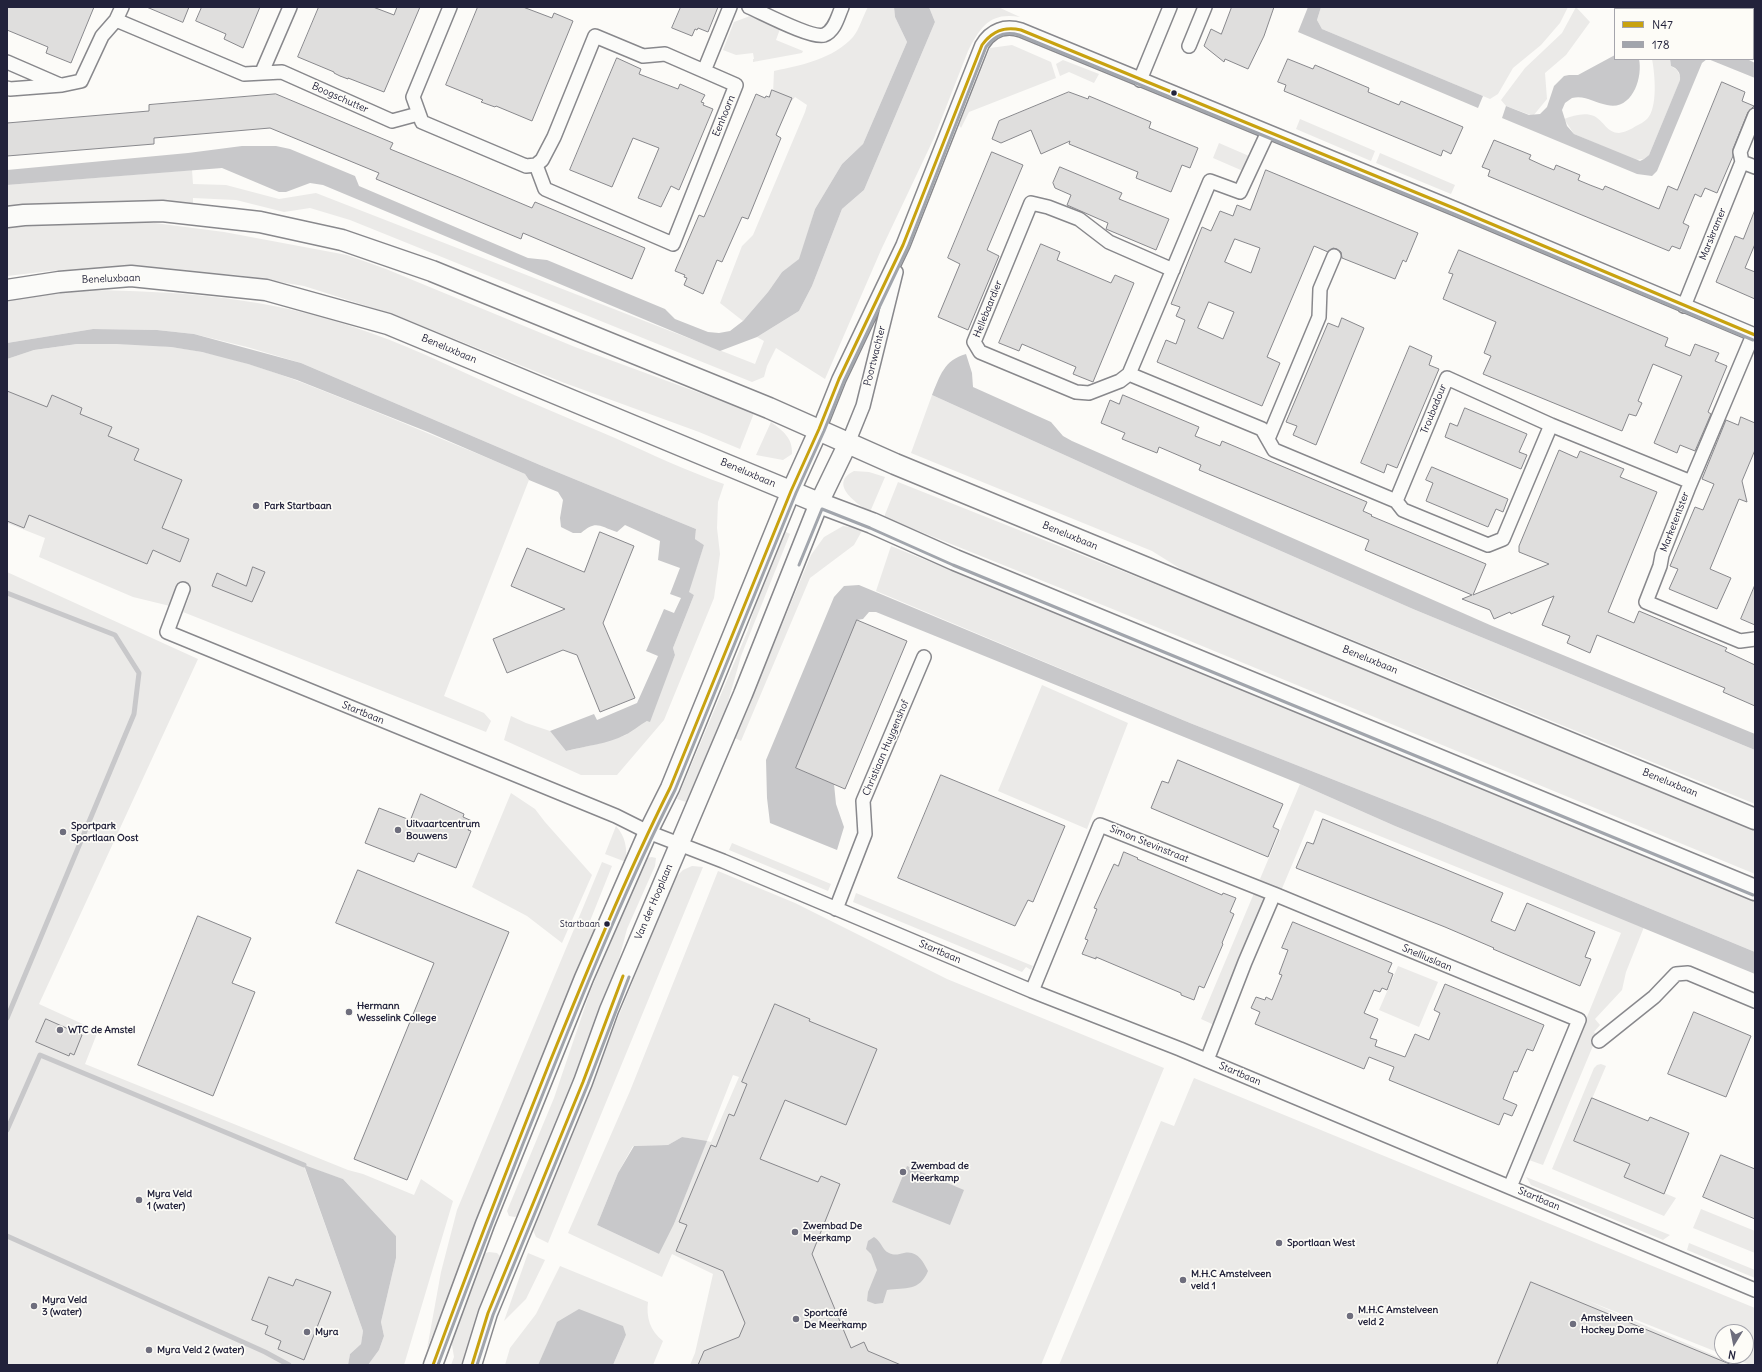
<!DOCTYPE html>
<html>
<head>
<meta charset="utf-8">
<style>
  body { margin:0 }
  #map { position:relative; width:1762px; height:1372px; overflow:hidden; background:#fcfbf8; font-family:Delius,sans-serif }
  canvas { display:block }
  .frame { position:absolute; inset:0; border:8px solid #22223b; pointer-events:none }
  .legend { position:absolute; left:1614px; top:8px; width:140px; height:52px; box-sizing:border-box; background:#fdfcf7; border:1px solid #a5a5ac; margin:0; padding:5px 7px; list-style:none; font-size:12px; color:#22223b }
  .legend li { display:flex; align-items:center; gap:8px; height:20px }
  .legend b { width:20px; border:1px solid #a5a5ac }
  .north { position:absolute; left:1714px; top:1324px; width:40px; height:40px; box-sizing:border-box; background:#fdfcf7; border:1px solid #a5a5ac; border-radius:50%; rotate:190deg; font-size:11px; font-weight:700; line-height:16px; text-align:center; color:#22223b }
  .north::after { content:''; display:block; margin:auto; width:14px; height:18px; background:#6e6e7d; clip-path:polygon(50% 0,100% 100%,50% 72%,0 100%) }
</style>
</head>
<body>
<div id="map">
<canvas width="1762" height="1372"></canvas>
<div class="frame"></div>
<ul class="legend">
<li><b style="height:5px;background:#c8a20f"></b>N47</li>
<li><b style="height:5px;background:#a1a5ac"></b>178</li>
</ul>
<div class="north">N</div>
</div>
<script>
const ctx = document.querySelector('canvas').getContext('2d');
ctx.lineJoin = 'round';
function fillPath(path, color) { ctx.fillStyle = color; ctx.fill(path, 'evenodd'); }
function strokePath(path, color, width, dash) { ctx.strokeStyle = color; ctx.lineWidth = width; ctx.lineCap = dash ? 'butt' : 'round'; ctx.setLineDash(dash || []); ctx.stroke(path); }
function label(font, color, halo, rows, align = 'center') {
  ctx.font = font + ' Delius,sans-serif'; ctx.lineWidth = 3.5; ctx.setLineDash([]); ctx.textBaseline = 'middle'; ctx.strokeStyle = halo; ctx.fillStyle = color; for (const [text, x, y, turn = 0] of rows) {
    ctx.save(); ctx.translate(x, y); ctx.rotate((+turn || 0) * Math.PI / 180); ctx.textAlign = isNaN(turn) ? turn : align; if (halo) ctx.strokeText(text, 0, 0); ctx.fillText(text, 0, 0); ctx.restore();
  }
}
fillPath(new Path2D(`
  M868,7H894L895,17L907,42L863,144L842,164L815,209L800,259L782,272L768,292L743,321L720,303L742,246L753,235L805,112L807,105L795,97L791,102L773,94L774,71C802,65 833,59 853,37C859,30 863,16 868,7Z
  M929,7H998L1020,17C990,12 981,26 968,51L934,138L881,250L825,379L776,348L767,366L764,377L752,382L350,220L310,208L284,212L236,200L193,198V207L117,202L58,203L7,207V185L192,170L193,184L226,185L279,199L316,193L755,364L764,341L757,337L799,311L812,286L842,209L864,190L935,22Z
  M1321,7H1568L1560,23L1541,45L1513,68L1498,94L1490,99L1322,29L1317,20Z
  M1576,7L1590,22L1566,55L1545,73L1547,99L1533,116L1506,106L1501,100L1525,68L1562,33Z
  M1671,7H1735L1738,9H1687Z
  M750,16L780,29L776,40L803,51L802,53L753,62V59H754L753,53L736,55L723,50L734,22Z
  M1012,45L1051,62L1056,78L969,112L961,128L959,125L990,48Z
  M1652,59H1670L1671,66L1677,70L1681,78L1649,155L1644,159L1635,160L1574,134L1564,119C1573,116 1584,112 1594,116C1604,121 1607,133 1619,133C1625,132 1632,129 1636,126C1640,124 1644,122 1647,119C1658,108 1655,74 1652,59Z
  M1063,60L1099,74L1094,83L1069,72L1060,76L1056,64Z
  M1300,119L1375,151L1371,161L1296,129Z
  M1219,143L1249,156L1243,171L1213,158Z
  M1380,153L1455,185L1451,194L1376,163Z
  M139,221L224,232L347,255L386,269L575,347L754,413L740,449L699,432L562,382L395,315L304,286L237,275L128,268L50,271L7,276V227L22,225Z
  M92,290C171,291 255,297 331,320C384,335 433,358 483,381C527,401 571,419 615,438C651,454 687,471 724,484L718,502L717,528L720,554L714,598L664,720L617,775H581L504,740L511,716L526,723L550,731L566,751L601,743L626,735L634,727L647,721L675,655L673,648L694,595L688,592L704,545L695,539L696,529L540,465L301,363L247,347L194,334L157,330L93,329L7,343V301L47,293Z
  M77,344C109,344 140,343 171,347C237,355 299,381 359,405C415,428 470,450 525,474L529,480L444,696L484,713L491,721L486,732L183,612L190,595L176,590L170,606L133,597L39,557L45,538L7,523V359L34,350Z
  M932,395L1133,486L1413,609L1755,750V804L1184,571L1152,551L911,453Z
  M771,422C783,431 793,438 792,454L783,460L756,455Z
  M854,471L869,472L885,477L870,512C856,503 828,484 854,471Z
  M898,482L1522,730L1755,828V874L1110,608L884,517Z
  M843,526L863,529L854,545L810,578L741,741L735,738L811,555L824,537Z
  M782,530L790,534L741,656L726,709L686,802L677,799L748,630L761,585Z
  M891,546L1755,897V952L1438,821L1190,723L876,591Z
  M7,572L198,659L39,1004L98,1031L85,1064L348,1170L363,1174L414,1195L421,1179L453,1201L404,1365H368L379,1350L384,1336L381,1322L396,1258V1236L343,1179L304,1166L363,1331L361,1344L350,1354L348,1365H7Z
  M1042,685L1128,723L1087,829L998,791Z
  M1300,784L1395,826L1644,927L1626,972L1622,990L1595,1019L1600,1025L1594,1032L1598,1036L1595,1041L1543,1165L1529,1160L1621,933L1315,810L1223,1029L1201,1019Z
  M511,793L535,809L545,822L592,875L562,943L527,916L472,887Z
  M616,826C626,837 627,849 626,862L605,854Z
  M732,843L831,884L828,891L729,850Z
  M652,857L656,858L655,866L627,929L608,1000L519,1215L515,1217L509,1216L507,1211L554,1098L590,992L646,858Z
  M602,862L612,866L590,921L596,924L594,930L598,932L560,1020L427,1349L441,1272L457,1210Z
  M692,866L703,867L548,1243L536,1237L532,1228L675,878L683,870Z
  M718,871L795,903L947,979L1164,1068L1041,1365H690L695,1353L713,1274L672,1254L662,1277L568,1233L630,1091ZM733,1075L739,1077L711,1142L707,1141ZM682,1137L706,1142L674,1224L659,1254L597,1225L618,1173L633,1146L668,1145Z
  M856,893L1033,966L1031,970L1026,967L1022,972L853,902Z
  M1398,966L1438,982L1419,1027L1379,1010Z
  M1601,1064L1606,1066L1574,1141L1630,1164L1625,1176L1676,1198L1664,1216L1552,1169L1594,1068L1597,1065Z
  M1194,1078L1755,1308V1365H1750L1727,1356H1746V1332H1722V1354L1586,1300L1736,1365H1059L1161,1121L1174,1126Z
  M1526,1177L1670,1235L1663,1240L1531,1185Z
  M1701,1209L1755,1231V1253L1693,1228Z
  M1689,1243L1755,1270V1278L1687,1250Z
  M489,1252L497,1253L503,1259L471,1365H451L454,1357L451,1339L483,1254Z
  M528,1253L545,1260L526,1299L504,1321Z
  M560,1266L648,1302C646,1317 650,1331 663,1341L653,1365H613L626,1335L557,1323L538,1365H505L510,1348L536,1314Z`), '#ebeae8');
fillPath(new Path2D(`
  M894,7H929L935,22L864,190L842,209L812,286L799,311L757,337L720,351L323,185L310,183L286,192H279L222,168L7,185V170L188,153L242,146H276L290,149L355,176L359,186L528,258L547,260L665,309L675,319L708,332L719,333L730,331L743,321L768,292L782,272L799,259L815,209L842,164L863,144L907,42L895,17Z
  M1308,7H1321L1317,20L1322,29L1483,96L1478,108L1298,32Z
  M1615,55V59H1639C1643,78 1632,111 1607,105C1594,103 1586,95 1572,98L1565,103L1562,110L1567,126L1574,134L1640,161L1644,159L1649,155L1680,80C1681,73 1677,68 1671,66L1670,59H1707L1702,63L1657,171L1652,176L1637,174L1502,118L1506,106L1529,115L1540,114L1547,107L1554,86L1564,76L1569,75H1578Z
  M1708,59H1747L1755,63V78Z
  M93,329L157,330L194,334L301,363L540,465L696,529L695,539L704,545L689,592L694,595L673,648L675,655L650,722L647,721C639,725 632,732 625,735C608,744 585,746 566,751L550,731L594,714L597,720L637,703L658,656L646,651L664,609L674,613L681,598L670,594L680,568L658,560L660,541L625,525L617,532C599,526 596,520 581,533H573L561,527L560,518L563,500L558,492L529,480L525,474L428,432L297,380L248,364L202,352L171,347L117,344H77L34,350L7,359V343Z
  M966,354L972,373L973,387L1051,422L1063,436L1072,441L1490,625L1755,734V750L1413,609L1133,486L932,395C940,376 944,360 966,354Z
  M859,585L1190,723L1438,821L1755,952V974L1395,826L1300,784L876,612H869L863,619L857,620L804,752L796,768L834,784L836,804L844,827L837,850L770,823L767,798L766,760L834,597L844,586Z
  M682,1137L707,1141L674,1224L659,1254L597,1225L618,1173L634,1146L668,1145Z
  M304,1165L343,1179L396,1236V1258L381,1322L384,1336L379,1350L368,1365H348L350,1354L361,1344L363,1331Z
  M907,1166L964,1190L950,1225L892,1202Z
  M874,1237C882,1242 882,1250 889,1253C895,1256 899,1254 904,1253C917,1250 923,1261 928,1271C919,1292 906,1287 887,1290L883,1303L875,1304L867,1301L868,1292L877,1270L871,1254L866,1249L868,1241Z
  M579,1309L623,1326L626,1335L613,1365H538L557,1322Z`), '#c8c8ca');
strokePath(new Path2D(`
  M7,593L115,635L139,673L134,714L7,1018
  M7,1130L40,1055L304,1165
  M7,1236L265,1352L289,1365`), '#c8c8ca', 5);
const building = new Path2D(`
  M7,7H94L71,63L46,53L48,47L7,30Z
  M147,7H189L183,22Z
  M202,7H260L243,48L224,39L226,34L196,21Z
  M319,7H373L394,15L397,7H420L384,92L348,78V79L340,76L334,73V72L298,57Z
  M478,7H523L552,18L554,13L573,21L532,121L496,106L495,107L481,102L483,100L446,85Z
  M681,7H718L708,32L698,28L697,30L695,29L692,36L672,28Z
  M1232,7H1274L1264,36L1248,69L1225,59L1224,62L1204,46L1211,29L1221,34Z
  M617,58L641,69L639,74L678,89L680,84L705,95L701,102L704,103L703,105L713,109L679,190L671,186L661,207L638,198L659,148L633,138L612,187L570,170Z
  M1288,59L1313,69L1315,65L1369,88L1368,92L1399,105L1401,101L1463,127L1451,154L1443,150L1441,156L1284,91L1286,85L1278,82Z
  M1722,82L1745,92L1742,101L1754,106L1748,112L1733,149V156L1717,193L1705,188L1701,197L1695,194L1683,223L1689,226L1680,249L1672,246L1669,251L1577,213L1488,176L1490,170L1482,167L1494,140L1531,155L1529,159L1542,165L1554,170L1556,165L1580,175L1578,180L1590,185L1603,190L1605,186L1659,209L1668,186L1677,190Z
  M772,90L792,98L776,135L781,138L748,219L742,217L722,262L717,260L703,294L684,285L687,278L684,277L685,275L675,271L699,215L704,217L756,94L765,98L766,96L769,97Z
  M1069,92L1088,99L1089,96L1151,122L1149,128L1198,148L1190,168L1182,165L1171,192L1136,178L1138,172L1069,144L1070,141L1041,154L1031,130L1001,143L992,139L999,121Z
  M276,94L393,143L390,149L461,178L532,208L535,202L645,248L632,279L523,233L521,239L376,179L379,173L270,128L154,138V144L7,156V123L149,111V105Z
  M992,152L1023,165L987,250L999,256L968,330L938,317L960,264L948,258Z
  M1060,167L1122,193L1119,199L1169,219L1156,250L1106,229L1108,223L1067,205L1071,195L1055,188L1053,183Z
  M1266,170L1418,233L1406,262L1403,260L1395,279L1342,258L1341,252L1337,249L1333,248L1328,252L1314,246L1267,357L1280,363L1262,406L1157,362L1166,340L1176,344L1185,320L1176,316L1180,307L1171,304L1202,227L1211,231L1220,211L1233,216L1237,205L1250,210ZM1235,239L1260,248L1251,273L1225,262ZM1209,302L1234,312L1223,339L1198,328Z
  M1755,210V244L1745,268L1755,272V299L1716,282L1735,236L1743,239Z
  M1041,244L1060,252L1057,260L1111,283L1115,275L1134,283L1093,382L1073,374L1076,367L1022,344L1019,351L999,343Z
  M1459,250L1668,338L1665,346L1690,356L1695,344L1719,353L1715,361L1727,366L1708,412L1711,414L1695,451L1680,445L1677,453L1654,443L1682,376L1653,364L1638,401L1642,403L1636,416L1629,414L1622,431L1483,374L1491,356L1484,353L1496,322L1443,299L1453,274L1449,273Z
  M1342,318L1364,328L1316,445L1293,435L1297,426L1286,422L1328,323L1338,327Z
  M1410,346L1432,356L1429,365L1439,369L1397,468L1387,464L1384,473L1361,463Z
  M7,391L47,407L52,395L82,408L80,414L112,427L108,436L139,449L134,460L182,480L162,528L189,539L180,562L153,550L147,564L29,515L24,528L7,521Z
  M1123,395L1199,427L1195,436L1220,446L1222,441L1367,502L1363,511L1372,515L1371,516L1486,564L1473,595L1549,564L1519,552V546L1559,450L1577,458L1580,451L1624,469L1620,477L1657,492L1608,612L1634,623L1639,611L1727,648L1725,651L1755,665V706L1723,692L1725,688L1597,635L1590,653L1567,643L1570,636L1542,625L1554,596L1511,614L1510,612L1494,619L1490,610L1462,599L1472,595L1365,550L1369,540L1199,470L1201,465L1159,447L1157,453L1122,439L1125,433L1101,423L1110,400L1119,404Z
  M1465,408L1527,434L1519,452L1527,455L1521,469L1445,437L1450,423L1457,426Z
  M1741,417L1755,423V450L1742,481L1747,502L1739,499L1710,569L1731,578L1717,609L1669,589L1678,569L1670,566L1695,507L1703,510L1714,484L1702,479L1726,420L1738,425Z
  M1432,467L1508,499L1503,512L1496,509L1488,527L1426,501L1433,483L1426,480Z
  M600,532L634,546L603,623L635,698L600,712L577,655L563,650L507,673L493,639L565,609L511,586L527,548L584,572Z
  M253,567L265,572L252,602L212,586L217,573L246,586Z
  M1755,585V625L1741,619Z
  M857,620L907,641L845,789L796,768Z
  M1178,760L1283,804L1273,827L1279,830L1268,857L1151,808L1162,781L1168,783Z
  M941,775L1065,826L1033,902L1028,900L1015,926L898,878Z
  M421,794L464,814L463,817L472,821L468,830L471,831L456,868L418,853L414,862L365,843L379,808L410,820Z
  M1323,819L1503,893L1491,921L1515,931L1527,903L1595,932L1585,957L1591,959L1580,986L1493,949L1494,948L1445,927L1296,868L1307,842L1313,844Z
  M1124,852L1138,858L1137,859L1222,895L1223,893L1236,898L1230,912L1234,914L1222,943L1223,944L1204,988L1199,986L1194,1000L1181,995V993L1096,957V959L1082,954L1088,940L1085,939L1097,909L1094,908L1114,864L1118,866Z
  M358,870L509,932L407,1180L354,1159L434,963L336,923Z
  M198,916L251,938L232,983L255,992L213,1096L138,1065Z
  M1293,922L1392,963L1388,972L1393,974L1387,990L1382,988L1380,992L1374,990L1364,1013L1378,1019L1370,1038L1377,1040L1375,1046L1405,1057L1415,1034L1429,1040L1440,1013L1434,1010L1445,984L1544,1025L1533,1051L1527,1049L1517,1072L1514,1071L1503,1099L1517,1105L1512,1116L1504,1113L1499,1125L1389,1080L1394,1067L1369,1057L1364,1069L1255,1024L1260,1012L1251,1008L1256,997L1265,1000L1266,997L1272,1000L1282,975L1279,974L1288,950L1282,948Z
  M775,1004L810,1019L809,1021L877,1049L846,1125L785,1100L760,1159L818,1182L821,1176L840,1184L812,1254L851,1348L864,1342L868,1351L901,1365H698L704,1351L739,1337L745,1323L723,1271L676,1251L687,1225L679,1222L711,1145L716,1147L729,1114L734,1116L747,1084L742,1082Z
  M1694,1012L1751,1036L1726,1097L1668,1074Z
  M46,1019L82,1035L74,1055L70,1053L69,1056L36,1042Z
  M1592,1098L1648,1121L1650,1117L1689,1133L1664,1194L1624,1177L1630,1164L1574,1141Z
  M1721,1155L1755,1169V1219L1703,1197Z
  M269,1277L293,1286L296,1279L331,1292L304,1360L278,1349L281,1341L265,1334L268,1326L252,1320Z
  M1531,1282L1732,1365H1497Z`);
fillPath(building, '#dfdedd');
strokePath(building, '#88888c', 1);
const street = new Path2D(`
  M450,7L413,97L422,122L526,166L536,165L545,189L673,244L736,85L704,71L730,7
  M749,7C763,13 812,39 824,35C835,31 838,16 842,7
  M116,20L244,74L282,72L392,121L418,114
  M1189,46L1205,7
  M7,62L60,85
  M262,72L290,7
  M1140,80L1170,7
  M7,88L10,89L62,85L81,81L102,36L116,20L122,7
  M1742,162L1755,167
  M536,165L542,160L554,137L595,36L643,56L665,54L704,71
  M1173,270L1109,242L1079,219L1048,207L1031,203L974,342L980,352L1076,392L1089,393L1120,381L1129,374L1210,181L1240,192L1268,132
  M1684,306L1742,162L1740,152L1755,115
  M1753,335L1688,489L1662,555L1660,566L1646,602L1740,641L1755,639
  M1129,374L1262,429L1274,450L1396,501L1403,510L1488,545L1503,539L1551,425
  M819,429L839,379L903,245L982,45C991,30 1005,25 1021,30L1456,209L1755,335
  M1268,439L1319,317L1320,289L1334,256
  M848,443L863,406L896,272
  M1396,501L1447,378L1551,425L1691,482
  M183,589L167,632L616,816L648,832L723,861L1032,991L1180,1049L1755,1290
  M836,909L865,834L863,801L924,657
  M1032,991L1100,825L1274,894
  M1599,1041L1654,997L1676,974L1688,973L1755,1001
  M1207,1060L1245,962L1274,894L1579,1020L1510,1187`);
const secondary = new Path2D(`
  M433,1365L485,1224L584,978L648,832L670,788L791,491L819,429
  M472,1365L488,1313L583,1082L609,1010L743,694L819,503L848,443`);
const primary = new Path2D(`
  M7,217L24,215L162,211L260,222L342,240L432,271L769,408L895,464L1755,819
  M7,290L59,282L131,276L266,290L388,324L819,503L872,523L955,560L1755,890`);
strokePath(street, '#88888c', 16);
strokePath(secondary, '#88888c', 21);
strokePath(primary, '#88888c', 23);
strokePath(street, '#fbfbf9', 13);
strokePath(secondary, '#fbfbf9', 18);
strokePath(primary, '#fbfbf9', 20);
strokePath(new Path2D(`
  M433,1365C470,1264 509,1164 549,1064C587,971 625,878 670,788L791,491L819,429L839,379L903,245L982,45C992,31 1004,26 1021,30L1456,209L1755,335
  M472,1365L488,1313L583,1082L623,976`), '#c8a20f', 3);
strokePath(new Path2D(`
  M799,565L822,509L870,528L953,565L1753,895
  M438,1365C475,1266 513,1168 552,1071C590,976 629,881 675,790L796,493L824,431L844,381L908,247L986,47C995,35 1005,31 1019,35L1454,214L1753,340
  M477,1365L493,1315L588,1084L629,977`), '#a1a5ac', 3);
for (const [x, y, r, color] of [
  [1174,93,3.5,"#22223b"],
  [256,506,4,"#6e6e7d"],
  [398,830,4,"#6e6e7d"],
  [63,832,4,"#6e6e7d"],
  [607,924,3.5,"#22223b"],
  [349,1012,4,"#6e6e7d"],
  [60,1030,4,"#6e6e7d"],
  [903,1172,4,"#6e6e7d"],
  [139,1200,4,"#6e6e7d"],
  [795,1232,4,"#6e6e7d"],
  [1279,1243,4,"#6e6e7d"],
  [1183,1280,4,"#6e6e7d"],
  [34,1306,4,"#6e6e7d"],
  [1350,1316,4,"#6e6e7d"],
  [796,1319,4,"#6e6e7d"],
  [1573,1324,4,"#6e6e7d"],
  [307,1332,4,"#6e6e7d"],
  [149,1350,4,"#6e6e7d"]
]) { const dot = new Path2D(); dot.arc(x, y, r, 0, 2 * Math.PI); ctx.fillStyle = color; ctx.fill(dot); strokePath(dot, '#fdfcf7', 1.5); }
label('9px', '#22223b', '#fdfcf7', [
  ["Startbaan",600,924]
], 'right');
label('10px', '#22223b', '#fdfcf7', [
  ["Boogschutter",340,98,24],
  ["Eenhoorn",724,116,-68],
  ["Marskramer",1713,234,-68],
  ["Beneluxbaan",111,279,-2],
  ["Hellebaardier",988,309,-68],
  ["Beneluxbaan",449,349,23],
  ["Poortwachter",875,356,-76],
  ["Troubadour",1434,409,-68],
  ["Beneluxbaan",748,473,23],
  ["Marketentster",1675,522,-69],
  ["Beneluxbaan",1070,536,22],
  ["Beneluxbaan",1370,660,22],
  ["Startbaan",363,713,22],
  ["Christiaan Huygenshof",886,748,-67],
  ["Beneluxbaan",1670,783,22],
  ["Simon Stevinstraat",1149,844,22],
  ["Van der Hooplaan",654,902,-67],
  ["Startbaan",940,952,23],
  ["Snelliuslaan",1427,958,23],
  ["Startbaan",1240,1074,23],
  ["Startbaan",1539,1199,23]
]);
label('bold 10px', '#22223b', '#fdfcf7', [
  ["Park Startbaan",264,506],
  ["Uitvaartcentrum",406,824],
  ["Bouwens",406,836],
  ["Sportpark",71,826],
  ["Sportlaan Oost",71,838],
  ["Hermann",357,1006],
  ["Wesselink College",357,1018],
  ["WTC de Amstel",68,1030],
  ["Zwembad de",911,1166],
  ["Meerkamp",911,1178],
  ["Myra Veld",147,1194],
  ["1 (water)",147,1206],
  ["Zwembad De",803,1226],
  ["Meerkamp",803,1238],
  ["Sportlaan West",1287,1243],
  ["M.H.C Amstelveen",1191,1274],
  ["veld 1",1191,1286],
  ["Myra Veld",42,1300],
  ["3 (water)",42,1312],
  ["M.H.C Amstelveen",1358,1310],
  ["veld 2",1358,1322],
  ["Sportcafé",804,1313],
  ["De Meerkamp",804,1325],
  ["Amstelveen",1581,1318],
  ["Hockey Dome",1581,1330],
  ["Myra",315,1332],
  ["Myra Veld 2 (water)",157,1350]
], 'left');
</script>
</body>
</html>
